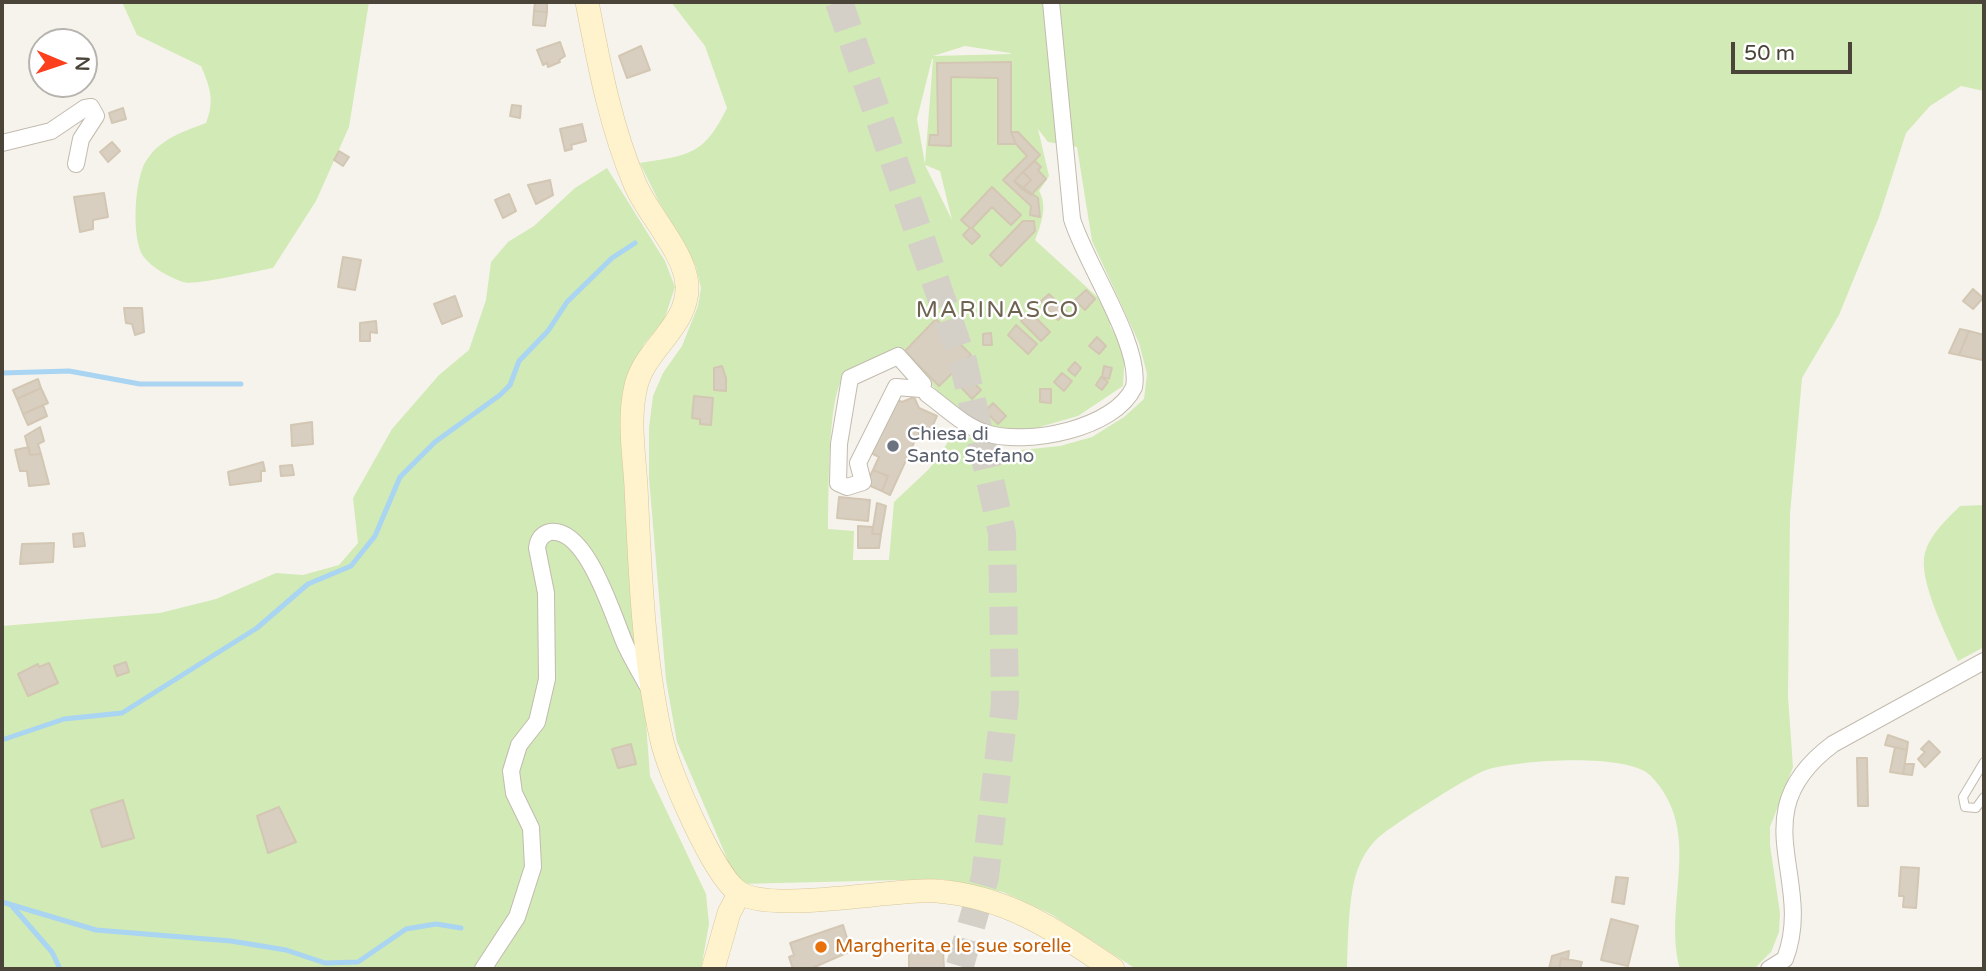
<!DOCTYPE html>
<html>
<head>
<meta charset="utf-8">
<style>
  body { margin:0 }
  #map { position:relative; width:1986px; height:971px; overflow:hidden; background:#f6f3ec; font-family:"Varela Round",sans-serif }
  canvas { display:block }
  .frame { position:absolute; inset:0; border:4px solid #4b4439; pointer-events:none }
  .north { position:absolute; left:28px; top:28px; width:70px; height:70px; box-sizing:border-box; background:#fff; border:2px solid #b7b4b0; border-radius:50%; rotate:92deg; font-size:19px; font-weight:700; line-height:28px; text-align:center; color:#4b4439 }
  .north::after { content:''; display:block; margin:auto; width:24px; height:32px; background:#fc3f1d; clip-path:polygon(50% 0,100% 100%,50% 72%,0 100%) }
  .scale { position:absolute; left:1731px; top:42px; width:121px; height:32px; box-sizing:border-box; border:4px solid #4b4439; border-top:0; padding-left:9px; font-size:21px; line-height:24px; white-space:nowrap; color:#4b4439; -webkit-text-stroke:5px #fff; paint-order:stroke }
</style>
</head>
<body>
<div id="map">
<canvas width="1986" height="971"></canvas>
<div class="frame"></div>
<div class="north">N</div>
<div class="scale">50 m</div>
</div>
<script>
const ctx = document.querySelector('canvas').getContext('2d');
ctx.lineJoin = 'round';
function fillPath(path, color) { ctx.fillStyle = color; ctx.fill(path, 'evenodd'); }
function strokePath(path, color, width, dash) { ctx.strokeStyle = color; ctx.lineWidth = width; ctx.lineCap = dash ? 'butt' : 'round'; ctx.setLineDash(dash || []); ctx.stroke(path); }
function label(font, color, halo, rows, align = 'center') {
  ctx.font = font + ' "Varela Round",sans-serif'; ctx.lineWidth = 5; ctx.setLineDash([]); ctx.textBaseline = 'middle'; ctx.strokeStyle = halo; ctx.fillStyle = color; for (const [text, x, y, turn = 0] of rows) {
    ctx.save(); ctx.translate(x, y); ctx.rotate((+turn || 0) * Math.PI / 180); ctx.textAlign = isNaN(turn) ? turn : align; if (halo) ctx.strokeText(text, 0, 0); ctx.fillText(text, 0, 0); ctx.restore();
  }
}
fillPath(new Path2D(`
  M122,2H369L349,127L316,201L273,268C256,271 195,286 183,282C169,277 152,268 143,256C131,238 134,175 148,158C162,138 185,131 206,123C215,101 210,87 201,66L137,35Z
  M671,2H1984V91L1961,86L1930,106L1906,133L1879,217L1839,315L1802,378L1790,514L1788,697L1793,767L1770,827V845L1780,913L1779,932L1771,952L1754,969H1680C1662,903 1705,833 1651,776C1629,752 1516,760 1486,770C1469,776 1392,825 1378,838C1371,844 1363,856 1360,864C1348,888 1348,942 1347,969H1136L1051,914L1003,892L942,879L738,884L677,742L666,680L649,478V428L653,396L663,373L682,346L698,306L701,288L696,267L685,244L659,202L640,163C690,155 704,155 727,108L705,46ZM965,46L1010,53L1011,54L933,56ZM932,59H933L925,164L917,119ZM1038,129L1048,142L1077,147L1092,241L1139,343L1147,374L1144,399L1124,417L1092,437L1060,446L1001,452L956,431L929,469L894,502L889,560H853L854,531L828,529C829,500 827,395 844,377C856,365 882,357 897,349L980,435L1022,432L1078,416L1123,386L1125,351L1110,326L1116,314L1035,240C1041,225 1048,206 1039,191L1049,176ZM925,165L940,171L952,220Z
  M607,168L665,261L675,287L664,320L644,344L624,388L626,420L625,508L641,657L650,776L706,894L709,924L701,969H2V626L160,613L216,599L276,573L303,575L339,565L358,543L353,498L392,429L439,375L469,350L486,300L491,262L508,242L534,226L575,188Z
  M1984,505V647L1958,661C1947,637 1921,585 1924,559C1926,538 1946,520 1960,506Z`), '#d2eab5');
strokePath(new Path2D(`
  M2,373L69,371L140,384H241
  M2,740L64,719L122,713L257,628L308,584L351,566L375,536L400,477L435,442L500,395L510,385L519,361L548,331L567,302L612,258L635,243
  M2,902L96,930L231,941L286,950L325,963L358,962L406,929L436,924L461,928
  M12,906L52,952L60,969`), '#a9d4f2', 5);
const building = new Path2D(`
  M535,2H547V12L534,11Z
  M534,11L547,12L545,26L533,25Z
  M560,42L565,56L559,60L560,62L548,67L547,63L543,65L537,50Z
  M641,46L650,70L627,78L619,56Z
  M1011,62V132L1016,144H998V78L951,77V146L929,145L930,135H938L937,63Z
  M512,105L521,106L520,118L510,116Z
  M123,108L126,119L112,123L109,113Z
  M582,124L586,141L571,145L572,149L565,151L560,129Z
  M1011,132H1018L1040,155L1014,181L1038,198L1040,217L1030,215L1031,206L1003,180L1027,156L1016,144Z
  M112,142L120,151L108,162L100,152Z
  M339,151L349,157L343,166L334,160Z
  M1035,161L1041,167L1038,170L1046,179L1031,195L1022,189L1031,180L1023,172Z
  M1023,172L1031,180L1022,189L1014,181Z
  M550,180L553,195L536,204L528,185Z
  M992,187L1021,215L1011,225L992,207L972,228L980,236L972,244L963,235L970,228L961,220Z
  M104,193L108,217L93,220V229L80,232L74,197Z
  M509,194L516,211L503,218L495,200Z
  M1023,221H1034L1035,231L1001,266L990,255Z
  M343,257L361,260L355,290L338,287Z
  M1973,289L1983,298L1973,309L1963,301Z
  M1086,290L1095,299L1085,310L1075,300Z
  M1049,294L1067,312L1058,320L1041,301Z
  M455,296L462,316L442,324L434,304Z
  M124,308H142L144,332L135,335L132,324L126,323Z
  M1030,312L1050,332L1041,341L1021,321Z
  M936,319L971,355L939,386L905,351Z
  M376,321L377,333L370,332V341H360V323Z
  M1016,325L1037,344L1028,354L1008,335Z
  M1960,329L1969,331L1959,355L1949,353Z
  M1969,331L1984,335L1982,360L1959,355Z
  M991,333L992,345H983V334Z
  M1097,337L1106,346L1099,354L1089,346Z
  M1075,362L1081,368L1075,376L1068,370Z
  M722,366L726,378V391L714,390V368Z
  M1104,366L1112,368L1109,379L1102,377Z
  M1062,373L1072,381L1064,391L1054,382Z
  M967,376L981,390L972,399L958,384Z
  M1101,377L1108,382L1102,390L1096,385Z
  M38,379L41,388L17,399L13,390Z
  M41,388L48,403L23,414L17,399Z
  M1040,389H1051V403L1040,402Z
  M694,396L713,398L711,425L700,424V419L692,418Z
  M914,397L919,408L937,416L927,438L918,434L890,495L882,491L888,476L873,470L879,457L871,453L895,399L902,402Z
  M993,403L1006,416L998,424L985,411Z
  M43,405L47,416L28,425L23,414Z
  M312,422L313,444L292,446L291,425Z
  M40,427L44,441L38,444L41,454L30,455L25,436Z
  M29,447L30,455L41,454L49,484L29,486L27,471H20L15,450Z
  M263,462L265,471H261V481L230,485L228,472Z
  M292,465L294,475L281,476L280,466Z
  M873,470L888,476L882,491L866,484Z
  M839,497L870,500L868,521L837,518Z
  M877,503L886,506L881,534H872Z
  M858,526L873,527L872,534H881L879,548H858Z
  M83,533L85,546L74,547L73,534Z
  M54,543L53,562L20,564L22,544Z
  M126,662L129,672L117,676L114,666Z
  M49,663L58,683L28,696L18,674L38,664L39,667Z
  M1888,735L1908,742L1907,750L1885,745Z
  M1929,741L1940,752L1925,767L1918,759L1925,752L1921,749Z
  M631,744L636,764L618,768L612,749Z
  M1895,747L1907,750L1903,774L1890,772Z
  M1857,758H1867L1868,806H1858Z
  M1905,764H1914L1912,775L1903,774Z
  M123,800L134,838L102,847L91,810Z
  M279,807L296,842L268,853L257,816Z
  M1901,867L1919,868L1916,908L1903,907L1904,896H1899Z
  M1616,877L1628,878L1624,904L1612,902Z
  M1611,919L1638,926L1628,966L1601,960Z
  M843,925L851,951L810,969H793L789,957L794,955L790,943Z
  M943,951L944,969H909V952Z
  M1569,951L1568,960L1561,958L1559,969H1549L1552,956Z
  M1561,958L1582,962L1580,969H1559Z`);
fillPath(building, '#d8cfc1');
strokePath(building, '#d3c7b4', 2);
strokePath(new Path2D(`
  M839,2L963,361L1002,533L1005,703L985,877L959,969`), '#d4d0c8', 28, [28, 14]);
const lane = new Path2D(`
  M1984,762L1963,797L1965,807L1976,808L1984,797`);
const street = new Path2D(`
  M2,143L51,131L85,108L91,107L96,116L81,139L76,164
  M898,356L923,384L921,389L896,387L858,463L863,482L847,487L838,483L839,444L850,378Z
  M927,394C945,407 965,427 986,433C1027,446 1115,429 1134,387C1142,345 1085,263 1072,219L1051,2
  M483,969L517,917L533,867L531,828L514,793L511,771L519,745L537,722L547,679L546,593L537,548C538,540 542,534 550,532C588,527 614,620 626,646C632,659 640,672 647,685
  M1769,969L1785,959C1816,878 1739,814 1833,744L1984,661`);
const secondary = new Path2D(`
  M587,2C599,64 610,125 635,184C648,215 685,252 687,285C689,326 645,348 636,386C628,418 634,454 636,486C640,571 643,659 662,741C669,772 713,873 737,891C767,915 894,888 937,891C1009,897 1056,931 1113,969
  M713,969L729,913L739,894`);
strokePath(lane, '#c2bbae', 10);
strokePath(street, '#c2bbae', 18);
strokePath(secondary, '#d6c79b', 24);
strokePath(lane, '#fff', 8);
strokePath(street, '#fff', 16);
strokePath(secondary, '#fff3cd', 23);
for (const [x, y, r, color] of [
  [893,446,7,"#6b7280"],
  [821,947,7,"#e8710a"]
]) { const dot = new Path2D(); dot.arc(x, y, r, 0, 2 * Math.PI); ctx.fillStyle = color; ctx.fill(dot); strokePath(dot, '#fff', 2.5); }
label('19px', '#5b616d', '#fff', [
  ["Chiesa di",907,435],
  ["Santo Stefano",907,457]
], 'left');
label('19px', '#c56008', '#fff', [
  ["Margherita e le sue sorelle",835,947]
], 'left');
ctx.letterSpacing = '2px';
label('23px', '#6e6250', '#fff', [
  ["MARINASCO",998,311]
]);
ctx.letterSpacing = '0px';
</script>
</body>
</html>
